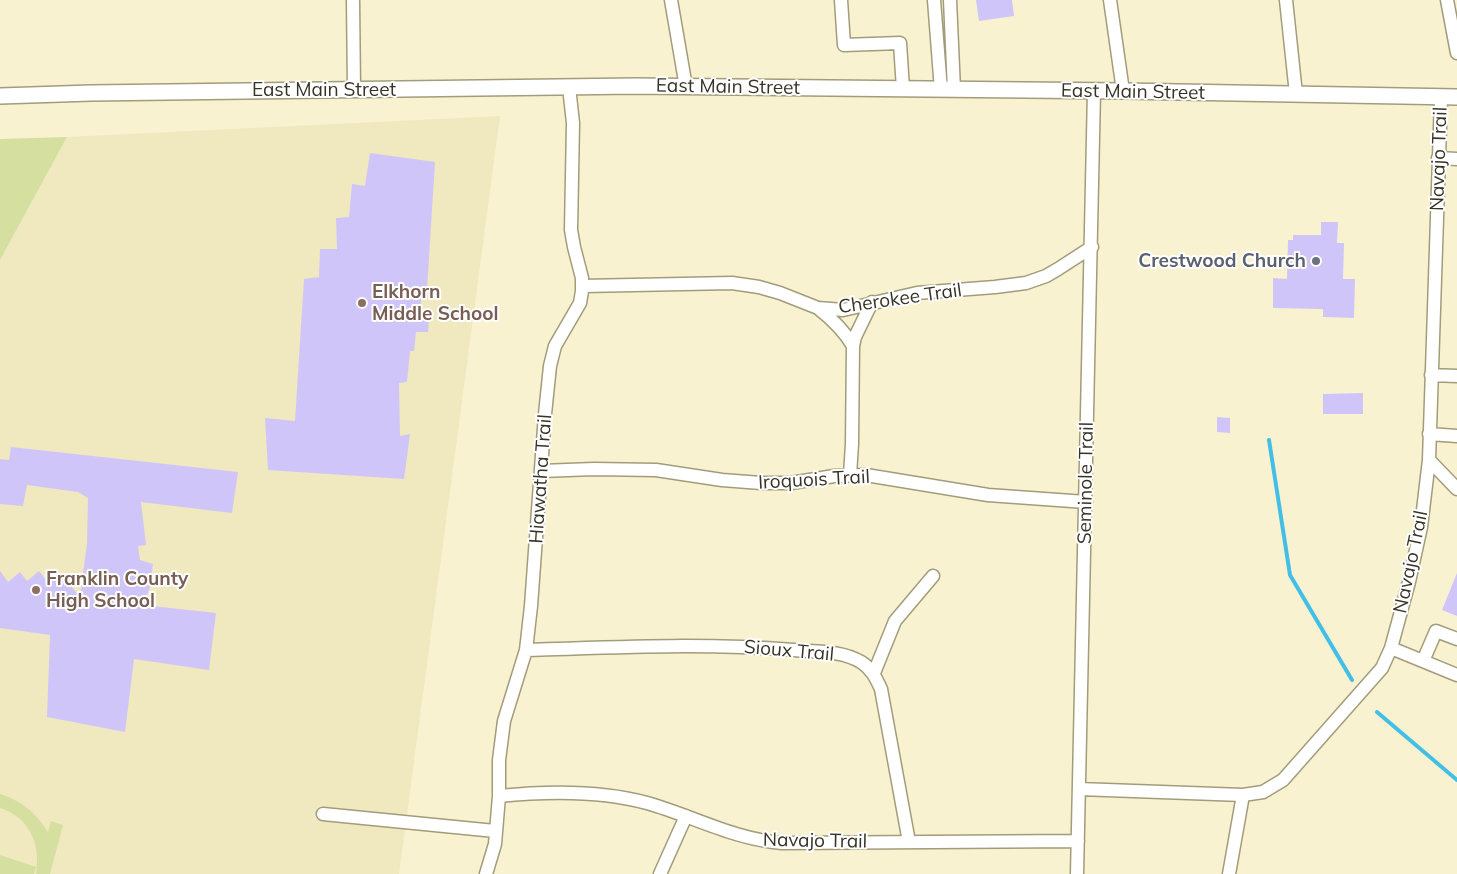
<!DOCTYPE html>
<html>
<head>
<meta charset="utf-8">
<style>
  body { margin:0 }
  canvas { display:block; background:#f8f2d0 }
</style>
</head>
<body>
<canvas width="1457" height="874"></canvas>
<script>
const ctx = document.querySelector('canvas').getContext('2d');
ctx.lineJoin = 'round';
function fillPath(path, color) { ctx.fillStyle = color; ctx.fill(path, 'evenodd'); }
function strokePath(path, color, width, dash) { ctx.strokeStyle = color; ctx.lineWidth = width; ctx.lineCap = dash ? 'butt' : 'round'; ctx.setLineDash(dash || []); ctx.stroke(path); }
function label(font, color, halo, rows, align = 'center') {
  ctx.font = font + ' Mulish,sans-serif'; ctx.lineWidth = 4; ctx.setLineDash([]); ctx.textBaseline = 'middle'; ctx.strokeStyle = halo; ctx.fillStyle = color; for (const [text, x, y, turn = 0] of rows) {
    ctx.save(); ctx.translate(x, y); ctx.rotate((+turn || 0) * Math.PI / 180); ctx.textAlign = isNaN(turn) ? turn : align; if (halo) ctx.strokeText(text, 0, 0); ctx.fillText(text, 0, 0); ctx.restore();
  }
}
fillPath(new Path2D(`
  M500,116L399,874H0V260L67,137Z`), '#f0e8bf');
fillPath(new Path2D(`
  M67,137L0,260V139Z
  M0,794C22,801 36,813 48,832L51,821L63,825L50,874H36C41,845 30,817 0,808Z
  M0,855L36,867L34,874H0Z`), '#d4dfa0');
strokePath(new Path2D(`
  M1269,440L1290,575L1352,680
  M1377,712L1457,780`), '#43bfe7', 4);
fillPath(new Path2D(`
  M976,0H1012L1014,16L979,21Z
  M370,153L435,162L427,289H422L420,318L429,319L428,332H416L414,351H410L407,382L399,383L400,436L410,434L404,479L268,470L265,418L295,421L304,279L319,277L320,249H337L336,218L349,217L352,184L365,186Z
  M1321,222H1338L1337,243H1344L1343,279H1355L1354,318L1323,317V309L1273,308V278L1287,279L1288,240H1293V235H1321Z
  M1363,393V414H1323V394Z
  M1217,417L1230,418V433L1217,432Z
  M11,447L238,472L232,513L141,502L146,545L138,546L140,560L153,564L150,587L143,605L216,613L209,670L134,659L125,732L47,717L50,635L0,628V571L8,582L20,572L27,581L39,571L49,584L61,574L80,597L87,543L88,498L78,492L27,485L23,506L0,504V459L9,460Z
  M1457,573V616L1442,610Z`), '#d0c5f9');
const minor = new Path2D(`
  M353,0L354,90
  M671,0L686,87
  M841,0L844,45L900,43L903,89
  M934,0L941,90
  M950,0L954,90
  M1110,0L1123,91
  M1286,0L1296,94
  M1447,0L1457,53
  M1438,158L1457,159
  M583,286L732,283L759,287L780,293L818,308L843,310L917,293L995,287L1026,283L1046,276L1058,269L1092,247
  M818,308C832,319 844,330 853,346L852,444L850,475
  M853,346L855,337L872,302
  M1431,375L1457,376
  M1429,434L1457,436
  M1429,460L1457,489
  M541,471L594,469L656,470L722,480L761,483H791L834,476L866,475L988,495L1086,502
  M1391,648L1457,675
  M526,650C615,647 705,643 794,650C815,652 841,650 861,662C871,668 876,678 881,689L909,842
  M1423,661L1436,631L1457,639
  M874,673L895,621L933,576
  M1079,789L1243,795L1263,792L1283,780L1382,668L1391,648L1409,582L1421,527L1429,460L1441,97
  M499,796C548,791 600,790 647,803C693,816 733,839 782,843L1078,841
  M323,814L495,831
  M486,874L495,844L499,796V760L504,721L526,650L531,606L545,414L550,366L555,346L580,303L582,291V278L574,247L571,230L573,123L569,87
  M660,874L686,816
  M1077,874L1094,91
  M1229,874L1243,795`);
const major = new Path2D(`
  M0,96L91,93L635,86L1123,91L1457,97`);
strokePath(minor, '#a29c7c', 15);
strokePath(major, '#a29c7c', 18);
strokePath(minor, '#fff', 12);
strokePath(major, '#fff', 15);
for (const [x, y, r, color] of [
  [1316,261,5,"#6b7280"],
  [362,303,5,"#8d6e63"],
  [36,590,5,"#8d6e63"]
]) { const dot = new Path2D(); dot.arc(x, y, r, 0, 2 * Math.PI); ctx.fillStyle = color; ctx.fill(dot); strokePath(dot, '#fff', 2); }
label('19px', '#363427', '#fff', [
  ["East Main Street",728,87,1],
  ["East Main Street",324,90],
  ["East Main Street",1133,92,1],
  ["Navajo Trail",1439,159,-88],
  ["Cherokee Trail",900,299,-8],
  ["Hiawatha Trail",541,479,-86],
  ["Iroquois Trail",814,480,-3],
  ["Seminole Trail",1086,483,-89],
  ["Navajo Trail",1411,562,-78],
  ["Sioux Trail",789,651,5],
  ["Navajo Trail",815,841,1]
]);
label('bold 19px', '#5b616d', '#fff', [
  ["Crestwood Church",1306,261]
], 'right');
label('bold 19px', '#785e54', '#fff', [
  ["Elkhorn",372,292],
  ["Middle School",372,314],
  ["Franklin County",46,579],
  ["High School",46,601]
], 'left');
</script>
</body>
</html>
